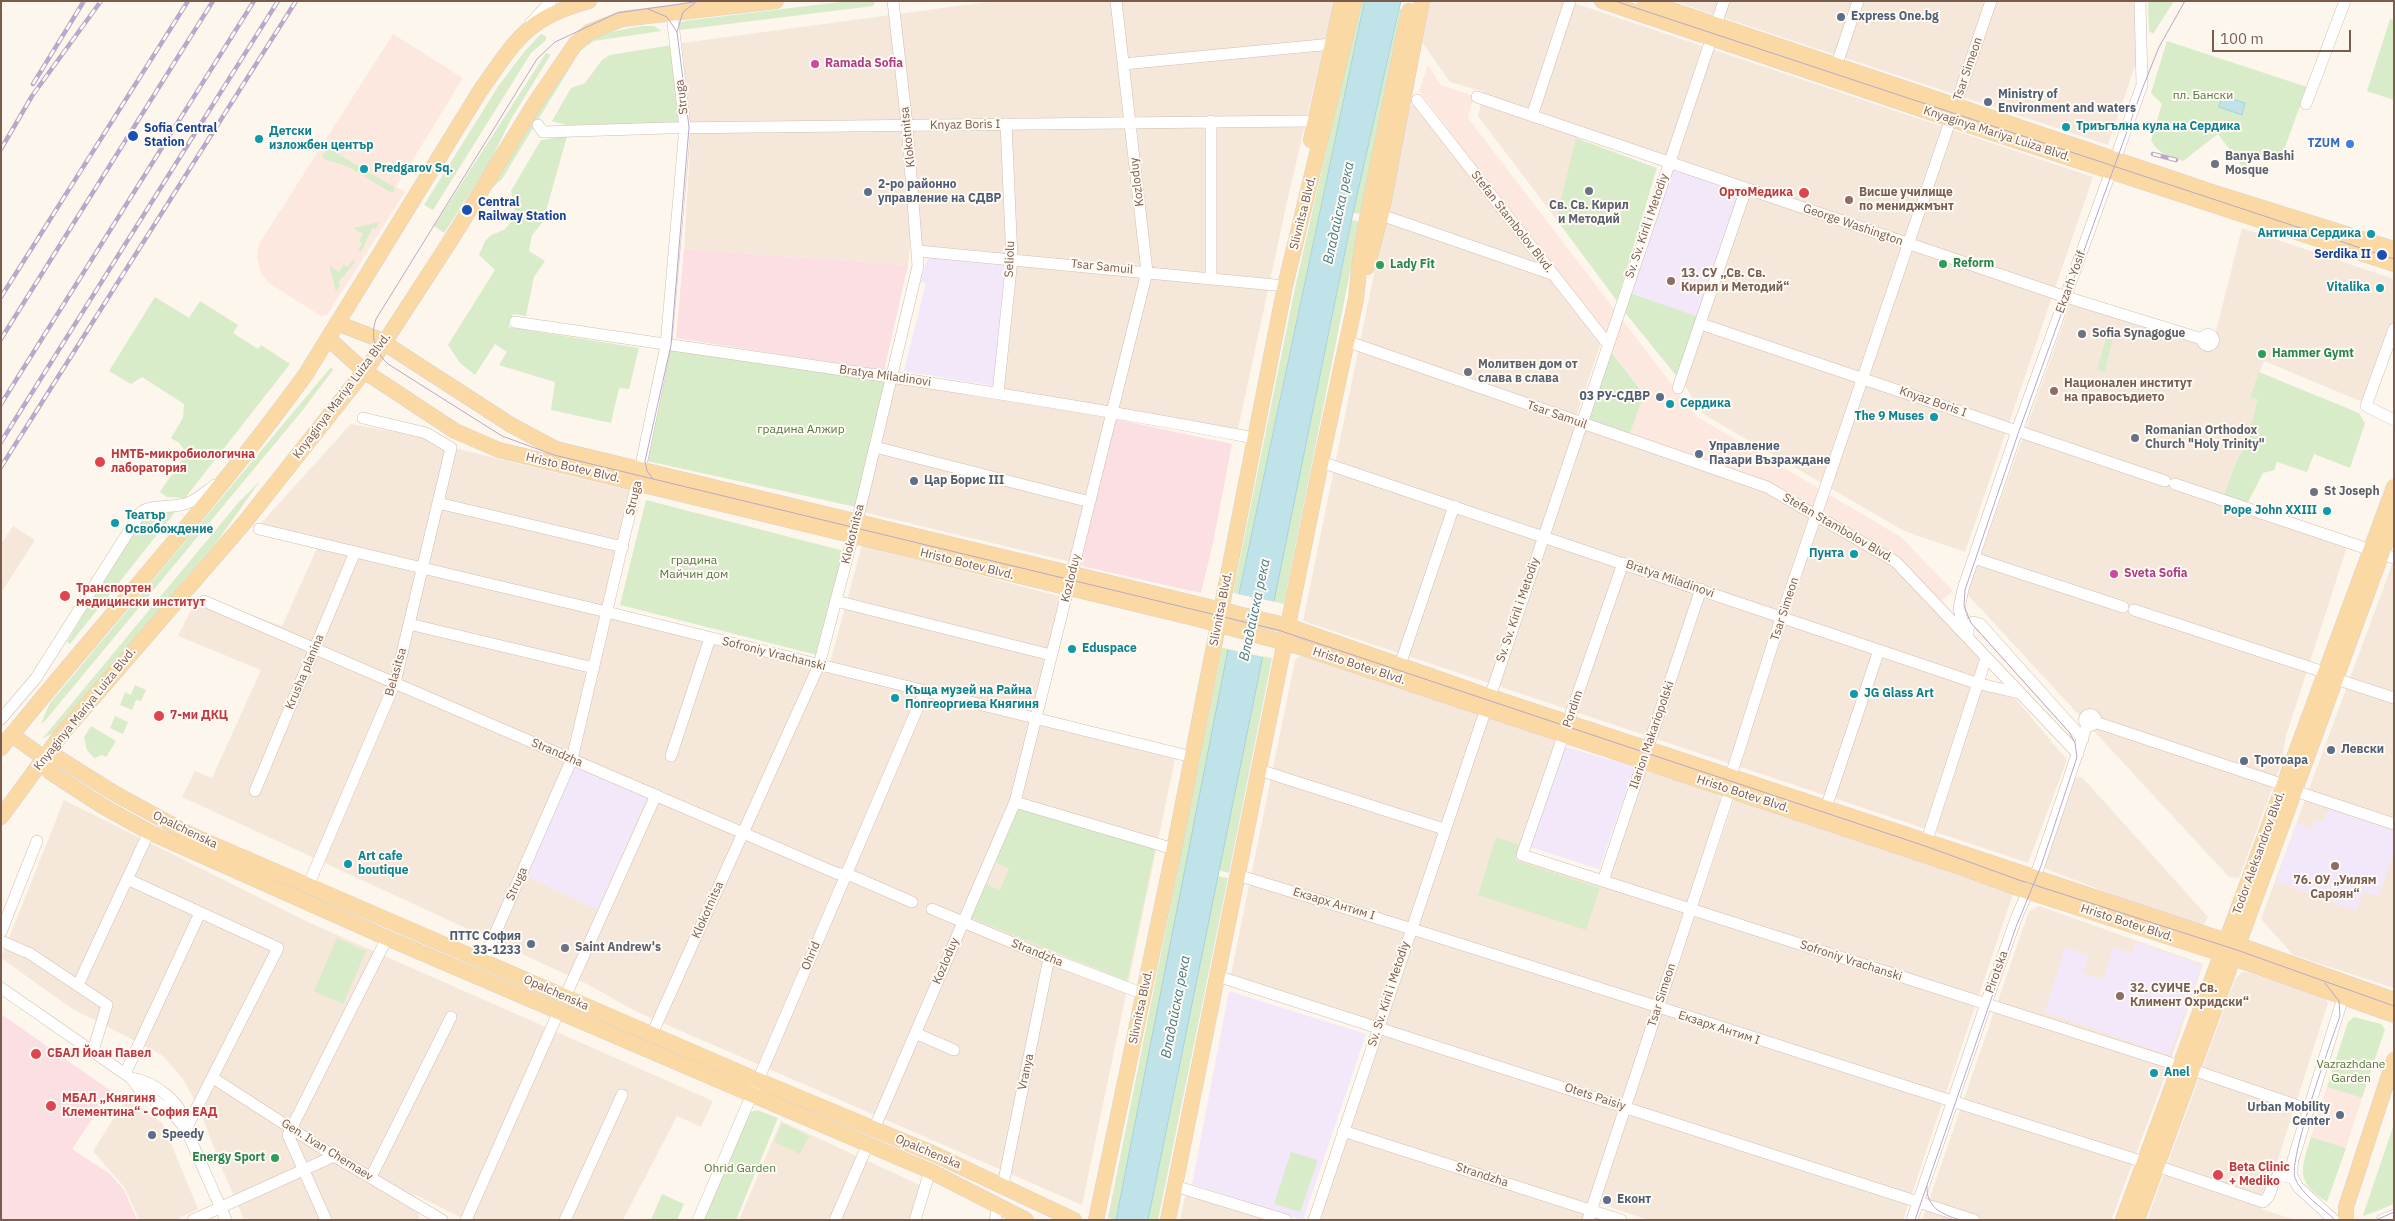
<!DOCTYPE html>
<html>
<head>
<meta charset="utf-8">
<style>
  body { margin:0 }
  #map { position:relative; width:2395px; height:1221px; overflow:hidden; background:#fdf6ec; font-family:"IBM Plex Sans",sans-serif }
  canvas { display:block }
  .frame { position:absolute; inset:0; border:2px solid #7a5c4d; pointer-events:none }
  .scale { position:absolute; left:2212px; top:30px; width:139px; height:22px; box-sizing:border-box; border:2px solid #7a5c4d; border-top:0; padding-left:6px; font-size:15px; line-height:18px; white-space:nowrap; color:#7a5c4d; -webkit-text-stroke:4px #fffaf3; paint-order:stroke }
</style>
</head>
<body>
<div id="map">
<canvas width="2395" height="1221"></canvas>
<div class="frame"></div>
<div class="scale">100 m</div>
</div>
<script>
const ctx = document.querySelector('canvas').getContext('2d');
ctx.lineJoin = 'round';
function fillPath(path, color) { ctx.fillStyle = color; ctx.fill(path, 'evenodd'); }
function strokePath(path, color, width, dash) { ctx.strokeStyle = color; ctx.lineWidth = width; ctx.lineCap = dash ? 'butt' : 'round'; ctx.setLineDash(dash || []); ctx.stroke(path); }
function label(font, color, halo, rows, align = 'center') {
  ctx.font = font + ' "IBM Plex Sans",sans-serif'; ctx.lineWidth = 4; ctx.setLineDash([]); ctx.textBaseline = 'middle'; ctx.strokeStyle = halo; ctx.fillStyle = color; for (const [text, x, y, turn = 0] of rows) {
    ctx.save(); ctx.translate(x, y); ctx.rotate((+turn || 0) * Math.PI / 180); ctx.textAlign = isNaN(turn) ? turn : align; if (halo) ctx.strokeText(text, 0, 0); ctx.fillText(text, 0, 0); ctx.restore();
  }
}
fillPath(new Path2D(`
  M995,1H1334L1287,202L1238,429L1110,407L1071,562L863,512L894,381L1000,395L1014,256L910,246L908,265L684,249L691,131L682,43Z
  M1430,1H1568L2093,177L1965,552L1904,531L1703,414L1683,383L1752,184L1580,127L1556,219L1478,116L1484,92L1450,82L1422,42Z
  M1673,1H2134L2136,63L2108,145Z
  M1416,102L1601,342L1573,426L1766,489L1894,564L1980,660L1973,686L2016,699L2067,760L2028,863L1303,621L1408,107Z
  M2242,228L2394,279V320L2365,403L2264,361L2250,397L2257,400L2247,446L2238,457L2223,495L2347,547L2286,736L2281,765L2239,878L2229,877L1967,594L2072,299L2212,347Z
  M351,424L429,438L458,449L632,491L602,615L828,670L862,545L1063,597L1032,723L1175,759L1082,1205L635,1011L589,985L182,797L195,771L212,778L261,670L178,636L193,606L202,596L282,626L318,546L254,531Z
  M13,526L35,540L1,593V544Z
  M2394,559V988L2293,955L2261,919Z
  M1302,654L1553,738L1555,744L1522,849L1610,878L1646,771L1717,793L1720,797V803L1582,1220H1312L1379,1026L1231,974L1295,660Z
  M2082,777L2208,917L2201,929L2044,868L2074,778Z
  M1735,797L2014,891L1903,1220H1648L1598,1203Z
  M64,800L310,923L713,1101L701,1127L677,1116L623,1220H466L414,1194L420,1220H244L221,1166L200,1111L183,1079L162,1055L71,1008L1,958Z
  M2039,906L2203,964L2167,1071L2111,1220H1922L2029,911Z
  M2242,972H2247L2325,998L2328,1003L2262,1209L2295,1220H2147L2235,979Z
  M128,1096L163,1124L198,1209L176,1220H139L125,1188L93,1151Z
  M781,1121L922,1186L911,1220H739Z
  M1188,1195L1267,1220H1180L1185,1197Z`), '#f5e8da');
fillPath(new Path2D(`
  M393,34L463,78L396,187L405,192L327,315L321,316L269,283L261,274L257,258L259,244Z
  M1428,65L1441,85L1474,96L1468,118L1696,416L1901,537L1953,591L1938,603L1898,561L1767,483L1629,436L1644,393L1608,348L1612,344L1419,91Z
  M2327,1087L2362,1098L2346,1148L2311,1137Z`), '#fde8e0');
fillPath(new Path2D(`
  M1669,168L1741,192L1699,317L1627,292Z
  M928,257L1005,264L994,386L904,371L926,283L920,282Z
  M1562,746L1635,767L1599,869L1530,847Z
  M575,763L648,795L598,910L524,875Z
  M2328,809L2394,831V852L2379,896L2364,892L2356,911L2276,881L2297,823L2311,829L2315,820L2323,822Z
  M2136,942L2202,965L2169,1055L2045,1012L2065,947L2089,956L2083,973L2103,980L2113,947L2131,954Z
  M1229,991L1366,1034L1303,1220L1192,1184Z`), '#f3e8fa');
fillPath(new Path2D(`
  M684,249L908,265L884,371L676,338Z
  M1115,419L1232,444L1213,543L1201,593L1082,566L1080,560Z
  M1,1014L111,1091L72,1149L110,1174L124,1190L137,1220H1Z`), '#fbdfe3');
fillPath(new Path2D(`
  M848,1L875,2L873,6L680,30V23L684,21Z
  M1360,1H1365L1239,594L1233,593L1295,288Z
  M2148,1H2174L2153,34L2149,31Z
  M1400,9L1404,10L1361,214L1353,213Z
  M2390,19L2394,20V100L2367,91Z
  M642,26H654L661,31L594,41L580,51L502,179L492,188L524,127L581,46C600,32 620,30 642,26Z
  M541,34L546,36V40L531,53L433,210L424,205L499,85L524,52Z
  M2167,41L2307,87L2281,158L2264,152L2244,169L2218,134L2183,161C2169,156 2158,154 2151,140L2162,104L2151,93Z
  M672,45L681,123L566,125L552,121L571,88L585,83L602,60L610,55Z
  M546,53L550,54V56L511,119L491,160L444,233L434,226Z
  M567,136L543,222L532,235L529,251L545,261L534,277L526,316L513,314L508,327L639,348L629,389L619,388L611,423L551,410L555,382L499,365L507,352L495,344L475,375L460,363L448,345L495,270L479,255L485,241L491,235L504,230L516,217L511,191L541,140Z
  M1576,138L1657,168L1617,301L1556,219Z
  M328,148L394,187V192H390L349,167L324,159L322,157Z
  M1352,220L1360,222L1284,604L1273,601Z
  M380,222L375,229L373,227L361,252L358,250L362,244L359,241L363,234L353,228Z
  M352,260L355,262L338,283L340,285L336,292L329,265L339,272L344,265L348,267Z
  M1627,292L1699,317L1678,378L1623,310Z
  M155,297L189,318L200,301L238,325L233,333L258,349L261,345L290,364L185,498L167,497L160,492L184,456L185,451L179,443L171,438L183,418L184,404L142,377L131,384L109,371Z
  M2108,332L2114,334L2105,371L2097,370Z
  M672,347L886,379L856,507L647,461Z
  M1608,348L1644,394L1629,436L1585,420Z
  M331,367L333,370L302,411L44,722L41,723L50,703Z
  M2259,372L2359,413L2365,423L2350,468L2314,454L2307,472L2277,462L2274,470L2263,473L2247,504L2223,496L2238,457L2247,446L2257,400L2250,397Z
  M260,481L216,543L54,733L43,738L238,503Z
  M646,500L844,551L817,655L620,605Z
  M176,511L70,644L67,642L141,517L148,512Z
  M1222,648L1230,649L1116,1220L1108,1218Z
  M1262,656L1272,658L1229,873L1218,870Z
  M135,685L146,690L141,701L136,700L132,710L120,705L125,692L131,695Z
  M115,716L128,722L123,734L110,728Z
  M91,726L116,741L106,757L102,755L94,758L87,750L84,737Z
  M1016,803L1156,845L1127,981L969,917L983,883L1000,890L1009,869L993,861Z
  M1496,837L1519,845L1515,860L1600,888L1586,930L1478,895Z
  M1217,876L1228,878L1158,1220H1148Z
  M337,938L366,951L343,1004L314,991Z
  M2354,1017L2381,1024L2385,1029L2362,1098L2327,1087L2348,1022Z
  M757,1110L778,1118L736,1220H702L746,1114Z
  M782,1123L809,1136L800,1154L774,1142Z
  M2394,1124V1204L2364,1216L2363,1215Z
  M2311,1137L2346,1148L2327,1202C2295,1182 2301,1169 2311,1137Z
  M1291,1152L1318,1160L1300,1212L1274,1204Z
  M662,1194L684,1204L677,1220H651Z`), '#d8ecc9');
const water = new Path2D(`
  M1365,1H1401L1353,213L1148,1220H1116L1239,594Z
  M2223,96L2245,103L2242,115L2219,107Z`);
fillPath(water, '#bfe3e8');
strokePath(water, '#a5d3da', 1);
fillPath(new Path2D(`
  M1237,594L1276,602L1264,657L1227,649Z`), '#fdf6ec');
const minor = new Path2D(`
  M530,24L551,1
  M1123,64L1332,44
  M1834,73L1858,1
  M1477,97L2066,297L2202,339
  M1417,100L1607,343
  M2306,104L2345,1
  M1532,116L1570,1
  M1211,121V278
  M538,125L543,132L668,128L1306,121
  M1381,215L1552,274
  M918,251L1285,286
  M515,322C762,359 1009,391 1254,438
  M1701,324L2165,481
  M2394,329L2366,406L2394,420
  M2202.5 340a5.5 5.5 0 1 1 11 0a5.5 5.5 0 1 1-11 0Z
  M1346,341L1767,487L1896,562L2078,754
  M1678,388L1746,189
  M998,393L1012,259L1006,124
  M875,447L1090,502
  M1321,462L1976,683L2019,693
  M2175,484L2371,550
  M438,503L623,547
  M259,529L607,612L1192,757
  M2382,554L2394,558
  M1974,558L2123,607
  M1623,563L1522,855L2180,1066
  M204,601L836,873L852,876L912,902
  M836,601L1051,655
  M2134,610L2327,673
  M409,624L594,668
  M1965,632L1959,609L1963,589L2017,431L2142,85L2140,1
  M1968,638V626L1973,622L1980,624L2083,739
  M1400,665L1454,506
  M2336,679L2394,698
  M2084.5 720a5.5 5.5 0 1 1 11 0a5.5 5.5 0 1 1-11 0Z
  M1,719L36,678L141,512C154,504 165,508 180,505C193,503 204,493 215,485
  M2095,722L2284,785
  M671,756L710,638
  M1259,770L1444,829
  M255,791L355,552
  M2295,791L2394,824
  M1015,802L1174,849
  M1826,808L1879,650
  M1924,849L1986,658
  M1237,875C1541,967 1842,1067 2144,1162
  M127,879L278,948L186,1129
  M1603,881L1701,589
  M308,886L395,683L451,448L426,433L363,418
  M932,909L1049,958L1144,994
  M1,932L37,841
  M1,941L26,952
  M29,953L107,1005L93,1051
  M483,961L572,759L640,470L666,345L685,127L672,14
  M1217,976L1974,1220
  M78,985L149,832
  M1,988L131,1078L139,1089L173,1114L186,1129L226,1220
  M565,997L656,795
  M915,1033L954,1050
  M652,1034L819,665L859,513L918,266L907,125L893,1
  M2193,1070L2307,1109
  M125,1074L200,913
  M131,1078C154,1082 184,1102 185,1127
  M213,1078L334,1156L442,1220
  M874,1129L1015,802L1147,272L1116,1
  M1343,1131L1621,1220
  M2157,1166L2263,1202C2273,1196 2270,1182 2279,1175L2293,1178
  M371,1177L451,1017
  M1003,1185L1049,958
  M1175,1186L1286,1220
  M193,1220L334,1156
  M326,1220L288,1135L387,938
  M466,1220L559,1011
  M565,1220L622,1095
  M698,1220L924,693
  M835,1220L868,1144
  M915,1220L930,1171
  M995,1220L998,1205
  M1314,1220L1724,1
  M1588,1220L1730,790L1733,769L1781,618L1991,1
  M1912,1220L1988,998L2017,916L2038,869L2087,725
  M2334,1220L2298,1187L2291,1174L2293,1160L2345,991
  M2382,1220L2394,1215`);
const major = new Path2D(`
  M1602,1L1944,117L2394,264
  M1645,1L2221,195L2394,249
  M1311,140L1342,1
  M1367,267L1381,215L1422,1
  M337,323L378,339L511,425L556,449L1288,626L1482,694L2239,945L2394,1000
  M328,338L364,371L455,431L499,450L1202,620L1300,647L1963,868L2026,891L2222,954L2394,1015
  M12,735L44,758L60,759L114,793L189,834L757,1080L934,1154L1074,1220
  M1,748C102,623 212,504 306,374L480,91C516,40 526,18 589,1
  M44,758L50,772L104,807L149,832L387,938L930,1171L1026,1220
  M1,817L61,735L245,522L373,360L449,243L535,103L576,43L589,32L622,19L776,1
  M1096,1220L1174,849L1285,286L1354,1
  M1168,1220L1321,462L1356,299L1360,260L1367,219L1409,11
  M2123,1220L2394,487
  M2137,1220L2394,520
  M2346,1220V1207L2394,1060`);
strokePath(minor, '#d1beb0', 12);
strokePath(major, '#dad1cd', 16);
strokePath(minor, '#fff', 11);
strokePath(major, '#fbd9a5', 15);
strokePath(new Path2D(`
  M701,1L617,13L555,42L537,59L376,319C370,337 375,352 388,364L502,436L554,455L1278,630L1925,846L2019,880L2237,950L2394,1006
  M1615,1L2394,259
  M648,9L667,17L677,32
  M653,479L647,471L645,461L671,345L689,127L677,32L683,12L695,3
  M2325,983L2339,1001L2340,1016C2331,1042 2288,1159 2295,1178C2301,1194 2323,1208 2335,1220
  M1927,1186C1926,1208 1942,1214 1960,1220
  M1915,1220L2016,927L2041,866L2077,757L2075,743L2069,732L1971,623L1964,606L1965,590L2019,431L2143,87L2159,47L2185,1
  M2376,1220L2394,1212`), '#b9a8c9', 1);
const rail = new Path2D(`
  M33,84L84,1
  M1,149L32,96L101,1
  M2153,154L2176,160
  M1,297L188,1
  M1,339L213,1
  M1,404L254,1
  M1,442L278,1
  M1,467L296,1`);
strokePath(rail, '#b9a8c9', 4.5);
strokePath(rail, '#fffaf3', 2.5, [8]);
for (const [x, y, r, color] of [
  [1841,17,5,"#5c6f8a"],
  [815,64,5,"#d1479c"],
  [1988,102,5,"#5c6f8a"],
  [2066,127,5,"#0f9aa8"],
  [133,136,6,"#1a4fb4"],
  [259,139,5,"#0f9aa8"],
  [2350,144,5,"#3f7fe0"],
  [2215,164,5,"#6b7280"],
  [364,169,5,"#0f9aa8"],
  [1589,191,5,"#6b7280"],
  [868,192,5,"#5c6f8a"],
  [1804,193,6,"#e0444e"],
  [1849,200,5,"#8d6e63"],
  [467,210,6,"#1a4fb4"],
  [2371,234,5,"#0f9aa8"],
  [2382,255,6,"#1a4fb4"],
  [1943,264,5,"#2e9e5b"],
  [1380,265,5,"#2e9e5b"],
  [1671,281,5,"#8d6e63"],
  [2380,288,5,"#0f9aa8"],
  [2082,334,5,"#6b7280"],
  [2262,354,5,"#2e9e5b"],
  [1468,372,5,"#6b7280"],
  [2054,391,5,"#8d6e63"],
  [1660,397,5,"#5c6f8a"],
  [1670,404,5,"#0f9aa8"],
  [1934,417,5,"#0f9aa8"],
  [2135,438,5,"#6b7280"],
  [1699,454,5,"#5c6f8a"],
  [100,462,6,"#e0444e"],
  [914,481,5,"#5c6f8a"],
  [2314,492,5,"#6b7280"],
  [2327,511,5,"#0f9aa8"],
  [115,523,5,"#0f9aa8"],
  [1854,554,5,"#0f9aa8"],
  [2114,574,5,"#d1479c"],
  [65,596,6,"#e0444e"],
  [1072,649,5,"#0f9aa8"],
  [1854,694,5,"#0f9aa8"],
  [895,698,5,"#0f9aa8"],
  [159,716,6,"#e0444e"],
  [2331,750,5,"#5c6f8a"],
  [2244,761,5,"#5c6f8a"],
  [348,864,5,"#0f9aa8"],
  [2335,866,5,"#8d6e63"],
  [531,944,5,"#5c6f8a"],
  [565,948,5,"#6b7280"],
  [2120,996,5,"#8d6e63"],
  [36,1054,6,"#e0444e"],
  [2154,1073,5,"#0f9aa8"],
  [51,1106,6,"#e0444e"],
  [2340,1115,5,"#5c6f8a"],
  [152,1135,5,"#5c6f8a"],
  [275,1158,5,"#2e9e5b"],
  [2218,1175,6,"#e0444e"],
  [1607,1200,5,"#5c6f8a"]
]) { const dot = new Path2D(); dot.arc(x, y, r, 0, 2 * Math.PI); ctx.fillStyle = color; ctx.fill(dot); strokePath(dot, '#fffaf3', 2); }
label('bold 12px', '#4e5e75', '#fffaf3', [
  ["Express One.bg",1851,17],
  ["Ministry of",1998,95],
  ["Environment and waters",1998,109],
  ["2-ро районно",878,185],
  ["управление на СДВР",878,199],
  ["03 РУ-СДВР",1650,397,"right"],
  ["Управление",1709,447],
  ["Пазари Възраждане",1709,461],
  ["Цар Борис III",924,481],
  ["Левски",2341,750],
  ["Тротоара",2254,761],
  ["ПТТС София",521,937,"right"],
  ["33-1233",521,951,"right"],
  ["Urban Mobility",2330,1108,"right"],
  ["Center",2330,1122,"right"],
  ["Speedy",162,1135],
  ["Еконт",1617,1200]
], 'left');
label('bold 12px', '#b23c85', '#fffaf3', [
  ["Ramada Sofia",825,64],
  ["Sveta Sofia",2124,574]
], 'left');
label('12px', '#7a5c4d', '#fffaf3', [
  ["Tsar Simeon",1968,69,-71],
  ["Struga",682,97,-97],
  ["Knyaz Boris I",965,125,-1],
  ["Knyaginya Mariya Luiza Blvd.",1997,134,18],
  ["Klokotnitsa",908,137,-96],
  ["Kozloduy",1137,182,-97],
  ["Slivnitsa Blvd.",1303,213,-76],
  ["Stefan Stambolov Blvd.",1512,222,52],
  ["George Washington",1853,225,19],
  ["Sv. Sv. Kiril i Metodiy",1647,226,-71],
  ["Seliolu",1010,259,-88],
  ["Tsar Samuil",1102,267,6],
  ["Ekzarh Yosif",2071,282,-70],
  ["Bratya Miladinovi",885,376,8],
  ["Knyaginya Mariya Luiza Blvd.",342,396,-53],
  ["Knyaz Boris I",1933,402,19],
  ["Tsar Samuil",1557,415,19],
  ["Hristo Botev Blvd.",573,468,13],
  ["Struga",634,498,-77],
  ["Stefan Stambolov Blvd.",1838,528,30],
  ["Klokotnitsa",853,534,-76],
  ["Hristo Botev Blvd.",967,564,14],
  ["Kozloduy",1071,578,-76],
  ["Bratya Miladinovi",1670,579,19],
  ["Slivnitsa Blvd.",1221,609,-79],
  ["Tsar Simeon",1785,609,-72],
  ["Sv. Sv. Kiril i Metodiy",1518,610,-71],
  ["Sofroniy Vrachanski",774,654,14],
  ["Hristo Botev Blvd.",1359,666,18],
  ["Krusha planina",305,672,-67],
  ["Belasitsa",396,672,-74],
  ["Knyaginya Mariya Luiza Blvd.",85,709,-51],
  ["Pordim",1573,709,-71],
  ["Ilarion Makariopolski",1652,735,-71],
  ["Strandzha",557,753,23],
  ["Hristo Botev Blvd.",1743,794,18],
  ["Opalchenska",185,830,26],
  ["Todor Aleksandrov Blvd.",2259,853,-70],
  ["Struga",517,884,-66],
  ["Екзарх Антим I",1334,904,17],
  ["Klokotnitsa",708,910,-66],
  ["Hristo Botev Blvd.",2127,923,18],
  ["Strandzha",1037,953,22],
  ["Ohrid",811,956,-67],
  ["Kozloduy",946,961,-67],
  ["Sofroniy Vrachanski",1851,961,18],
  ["Pirotska",1997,972,-70],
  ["Opalchenska",556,993,24],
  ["Sv. Sv. Kiril i Metodiy",1389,994,-72],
  ["Tsar Simeon",1662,995,-72],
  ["Slivnitsa Blvd.",1141,1007,-78],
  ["Екзарх Антим I",1719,1028,18],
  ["Vranya",1026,1072,-78],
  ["Otets Paisiy",1595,1097,18],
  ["Gen. Ivan Chernaev",327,1150,32],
  ["Opalchenska",928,1152,23],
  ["Strandzha",1482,1175,18]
]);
label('12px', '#537a41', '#fffaf3', [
  ["пл. Бански",2203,96],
  ["градина Алжир",801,430],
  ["градина",694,561],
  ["Майчин дом",694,575],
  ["Vazrazhdane",2351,1065],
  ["Garden",2351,1079],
  ["Ohrid Garden",740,1169]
]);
label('bold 12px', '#0d838f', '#fffaf3', [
  ["Триъгълна кула на Сердика",2076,127],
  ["Детски",269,132],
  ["изложбен център",269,146],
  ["Predgarov Sq.",374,169],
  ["Антична Сердика",2361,234,"right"],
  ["Vitalika",2370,288,"right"],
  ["Сердика",1680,404],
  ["The 9 Muses",1924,417,"right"],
  ["Pope John XXIII",2317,511,"right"],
  ["Театър",125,516],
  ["Освобождение",125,530],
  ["Пунта",1844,554,"right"],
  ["Eduspace",1082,649],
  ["Къща музей на Райна",905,691],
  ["Попгеоргиева Княгиня",905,705],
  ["JG Glass Art",1864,694],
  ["Art cafe",358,857],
  ["boutique",358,871],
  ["Anel",2164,1073]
], 'left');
label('bold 12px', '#164399', '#fffaf3', [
  ["Sofia Central",144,129],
  ["Station",144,143],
  ["Central",478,203],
  ["Railway Station",478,217],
  ["Serdika II",2371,255,"right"]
], 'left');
label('bold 12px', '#366cbe', '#fffaf3', [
  ["TZUM",2340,144]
], 'right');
label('bold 12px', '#5b616d', '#fffaf3', [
  ["Banya Bashi",2225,157],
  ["Mosque",2225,171],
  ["Св. Св. Кирил",1589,206,"center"],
  ["и Методий",1589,220,"center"],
  ["Sofia Synagogue",2092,334],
  ["Молитвен дом от",1478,365],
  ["слава в слава",1478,379],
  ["Romanian Orthodox",2145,431],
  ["Church \"Holy Trinity\"",2145,445],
  ["St Joseph",2324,492],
  ["Saint Andrew's",575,948]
], 'left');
label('bold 12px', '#be3a42', '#fffaf3', [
  ["ОртоМедика",1793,193,"right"],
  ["НМТБ-микробиологична",111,455],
  ["лаборатория",111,469],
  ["Транспортен",76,589],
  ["медицински институт",76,603],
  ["7-ми ДКЦ",170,716],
  ["СБАЛ Йоан Павел",47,1054],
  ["МБАЛ „Княгиня",62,1099],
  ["Клементина“ - София ЕАД",62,1113],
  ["Beta Clinic",2229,1168],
  ["+ Mediko",2229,1182]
], 'left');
label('bold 12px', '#785e54', '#fffaf3', [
  ["Висше училище",1859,193],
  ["по мениджмънт",1859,207],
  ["13. СУ „Св. Св.",1681,274],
  ["Кирил и Методий“",1681,288],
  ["Национален институт",2064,384],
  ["на правосъдието",2064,398],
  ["76. ОУ „Уилям",2335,881,"center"],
  ["Сароян“",2335,895,"center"],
  ["32. СУИЧЕ „Св.",2130,989],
  ["Климент Охридски“",2130,1003]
], 'left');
label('bold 12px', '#27864d', '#fffaf3', [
  ["Reform",1953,264],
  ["Lady Fit",1390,265],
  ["Hammer Gymt",2272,354],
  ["Energy Sport",265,1158,"right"]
], 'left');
label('italic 14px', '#437c86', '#fffaf3', [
  ["Владайска река",1339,213,-78],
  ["Владайска река",1255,610,-78],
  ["Владайска река",1176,1007,-79]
]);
</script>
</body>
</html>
